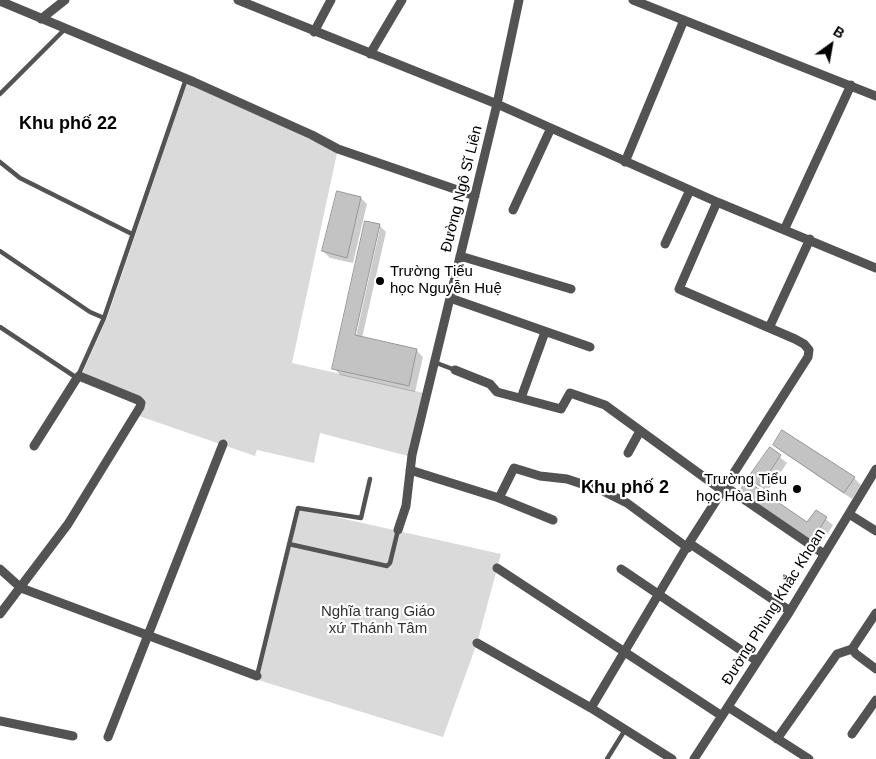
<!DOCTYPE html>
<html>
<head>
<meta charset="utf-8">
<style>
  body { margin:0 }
  #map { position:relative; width:876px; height:759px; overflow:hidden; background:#fff; font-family:Helvetica,sans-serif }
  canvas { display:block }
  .north { position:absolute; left:806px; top:20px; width:50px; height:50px; -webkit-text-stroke:4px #fff; paint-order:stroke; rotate:32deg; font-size:14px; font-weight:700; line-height:20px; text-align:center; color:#000 }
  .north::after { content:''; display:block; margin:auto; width:18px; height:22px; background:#000; clip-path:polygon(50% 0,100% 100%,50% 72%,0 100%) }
</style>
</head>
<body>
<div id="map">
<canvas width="876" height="759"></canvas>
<div class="north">B</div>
</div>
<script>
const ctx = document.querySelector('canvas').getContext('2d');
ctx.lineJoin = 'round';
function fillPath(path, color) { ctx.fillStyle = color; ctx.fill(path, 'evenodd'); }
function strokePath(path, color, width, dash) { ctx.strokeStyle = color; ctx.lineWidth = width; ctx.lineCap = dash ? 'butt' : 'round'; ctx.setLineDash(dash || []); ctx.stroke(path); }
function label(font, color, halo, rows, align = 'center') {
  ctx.font = font + ' Helvetica,sans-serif'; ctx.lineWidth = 4.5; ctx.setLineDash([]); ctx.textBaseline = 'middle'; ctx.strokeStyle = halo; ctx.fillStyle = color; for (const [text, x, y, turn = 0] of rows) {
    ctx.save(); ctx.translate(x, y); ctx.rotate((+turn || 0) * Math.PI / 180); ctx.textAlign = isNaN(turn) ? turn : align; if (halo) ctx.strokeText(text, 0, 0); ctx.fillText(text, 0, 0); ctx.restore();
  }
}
fillPath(new Path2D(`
  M187,83L311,138L337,153L292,363L424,393L408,456L320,433L314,463L257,450L255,456L139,416L144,402L82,374L107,318Z
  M300,509L501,554L477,643L443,737L258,680Z`), '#dadada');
fillPath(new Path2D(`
  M361,198L367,204L353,263L330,258L323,251Z
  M366,222L379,225L386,232L362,338L416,350L423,357L415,392L340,375L334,368ZM378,228H380L355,341H353Z
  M783,432L854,478L861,485L852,499L781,451L774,445Z
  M770,449L787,463L767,492L750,478Z
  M747,498L808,524L816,511L833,525L819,547Z`), '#0003');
const building = new Path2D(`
  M337,191L361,197L347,258L322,251Z
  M365,221L380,224L355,335L417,349L409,386L332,369Z
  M782,430L855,477L844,493L773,445Z
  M770,447L781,455L760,486L748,478Z
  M747,481L807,522L816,510L827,517L812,541L739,492Z`);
fillPath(building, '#c3c3c3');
strokePath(building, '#979797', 1);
strokePath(new Path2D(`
  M0,94L65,29
  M0,162L20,178L132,234
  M0,251L90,312L104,318L77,378L0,327
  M104,318L186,79
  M434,362L455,370
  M289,544L387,566L390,563L398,530
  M257,676L298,508L361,518L370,479
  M607,759L625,730`), '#535353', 4.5);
strokePath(new Path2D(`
  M238,0L497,104L717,202L876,268
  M633,0L876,96
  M0,1L194,82L312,135L338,149L475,196
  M41,19L65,0
  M314,32L331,0
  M370,54L402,0
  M625,162L684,20
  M513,210L551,128
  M785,228L851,85
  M665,244L690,190
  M460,256L571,289
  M450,298L590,347
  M769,328L810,239
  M455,370L490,384L497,392L561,409L570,393L605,405L723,491
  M521,398L545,332
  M34,446L77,378
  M628,453L640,431
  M410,470L499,498L553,520
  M726,487L824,554
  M499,498L514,468L540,476L567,479L603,491L627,503L688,548
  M849,514L876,531
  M398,530L406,506L412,455L497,104L519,0
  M689,543L790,611
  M497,568L722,716
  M0,569L21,588L257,676
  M621,569L757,661
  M0,614L68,524L140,407L141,403L138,400L79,376
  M477,643L591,708L672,759
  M852,649L856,654L876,669
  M728,707L809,759
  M591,708L689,543L808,357L809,350L804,344L795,339L679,289L717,202
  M0,721L73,736
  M852,734L876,700
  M108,737L223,444
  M777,739L837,654L852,649L876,613
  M694,759L790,611L876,469`), '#535353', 9);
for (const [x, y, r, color] of [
  [380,281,5,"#000"],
  [797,489,5,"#000"]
]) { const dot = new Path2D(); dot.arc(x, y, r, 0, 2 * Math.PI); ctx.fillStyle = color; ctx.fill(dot); strokePath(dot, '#fff', 2); }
label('15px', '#000', '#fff', [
  ["Đường Ngô Sĩ Liên",462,189,-76],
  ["Đường Phùng Khắc Khoan",774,607,-58]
]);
label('15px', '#000', '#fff', [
  ["Trường Tiểu",390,272],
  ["học Nguyễn Huệ",390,289],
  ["Trường Tiểu",787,480,"right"],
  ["học Hòa Bình",787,497,"right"]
], 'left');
label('15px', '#313131', '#fff', [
  ["Nghĩa trang Giáo",378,612],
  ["xứ Thánh Tâm",378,629]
]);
label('bold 18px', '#000', '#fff', [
  ["Khu phố 22",68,124],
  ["Khu phố 2",625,488]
]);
</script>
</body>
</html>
